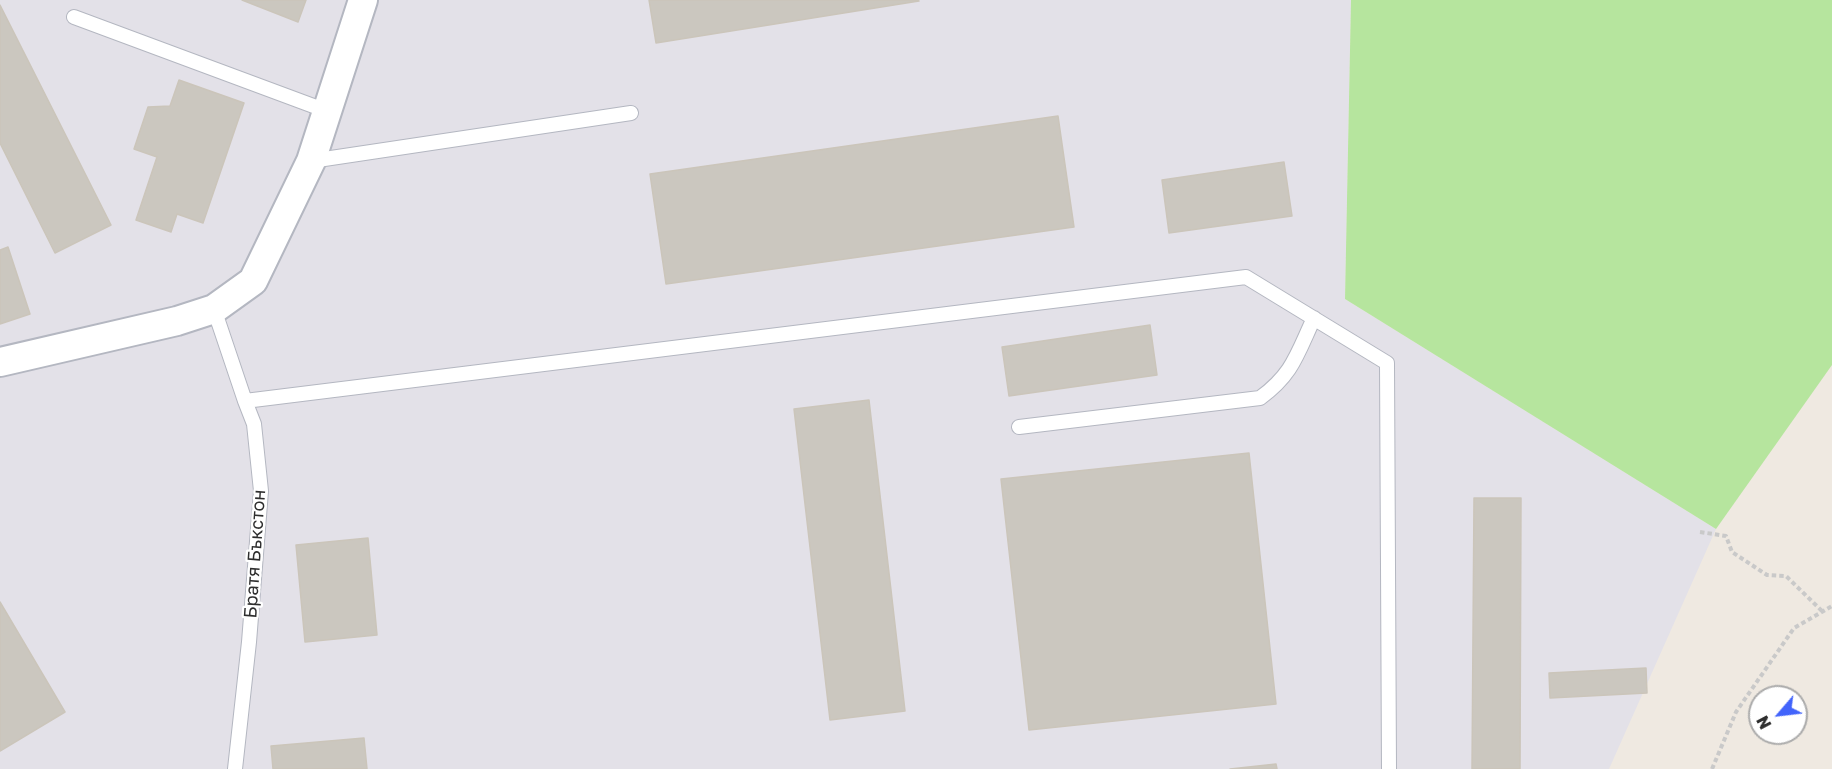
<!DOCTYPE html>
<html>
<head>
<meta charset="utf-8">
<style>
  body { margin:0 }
  #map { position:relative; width:1832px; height:769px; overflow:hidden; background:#efe9e1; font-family:"Golos Text",sans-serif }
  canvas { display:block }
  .north { position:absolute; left:1748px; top:685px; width:60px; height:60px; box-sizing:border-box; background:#fff; border:2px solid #ababab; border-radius:50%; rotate:242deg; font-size:16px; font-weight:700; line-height:24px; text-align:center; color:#2e2e2e }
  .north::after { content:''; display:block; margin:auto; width:21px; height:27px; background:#4264fb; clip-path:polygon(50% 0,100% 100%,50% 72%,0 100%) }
</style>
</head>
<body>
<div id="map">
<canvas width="1832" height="769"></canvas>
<div class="north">N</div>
</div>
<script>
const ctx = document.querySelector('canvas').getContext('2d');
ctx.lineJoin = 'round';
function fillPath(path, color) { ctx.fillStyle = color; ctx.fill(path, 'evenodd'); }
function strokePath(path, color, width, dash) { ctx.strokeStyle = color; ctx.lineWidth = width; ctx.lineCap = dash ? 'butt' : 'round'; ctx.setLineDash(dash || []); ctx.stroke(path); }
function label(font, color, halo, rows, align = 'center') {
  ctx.font = font + ' "Golos Text",sans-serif'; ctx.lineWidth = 4.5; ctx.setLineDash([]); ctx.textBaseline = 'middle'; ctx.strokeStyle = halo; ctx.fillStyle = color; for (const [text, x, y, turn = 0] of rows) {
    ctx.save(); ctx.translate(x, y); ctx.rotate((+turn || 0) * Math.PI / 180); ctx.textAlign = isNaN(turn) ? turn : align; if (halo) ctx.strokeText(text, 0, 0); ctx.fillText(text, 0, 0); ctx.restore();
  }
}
fillPath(new Path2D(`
  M0,0H1351L1345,299L1716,529L1609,769H0Z`), '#e3e1e8');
fillPath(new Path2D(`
  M1351,0H1832V365L1716,529L1345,299Z`), '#b6e59e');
const building = new Path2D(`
  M242,0H306L298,22Z
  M649,0H918L919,1L656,43Z
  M0,5L111,225L55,253L0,143Z
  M179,80L244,103L203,223L177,214L171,232L136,220L157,157L134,149L148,107L170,106Z
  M1058,116L1074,227L666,284L650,174Z
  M1284,162L1292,216L1169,233L1162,180Z
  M8,247L30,314L0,324V250Z
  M1150,325L1157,375L1009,396L1002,347Z
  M869,400L905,711L830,720L794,409Z
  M1249,453L1276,704L1029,730L1001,479Z
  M1474,498H1521L1520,769H1472Z
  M368,538L377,635L305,642L296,545Z
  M0,602L65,712L0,751Z
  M1646,668L1647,693L1550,698L1549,673Z
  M364,738L367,769H273L271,746Z
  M1276,764L1277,769H1230Z`);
fillPath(building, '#cbc7bf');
strokePath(building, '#cbc5ba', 1.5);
const lane = new Path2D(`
  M74,17L327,111
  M311,161L631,113
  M214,309L245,401L254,424L261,491L249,642L235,769
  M245,401L1246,277L1387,363L1389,769
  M1019,427L1260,398C1293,374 1297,354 1314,318`);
const street = new Path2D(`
  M0,362L177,321L214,309L253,281L311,161L363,0`);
strokePath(lane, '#b4b7c1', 16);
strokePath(street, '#b4b7c1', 32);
strokePath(new Path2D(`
  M1700,532L1726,536L1732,552L1767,575L1786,576L1823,612
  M1712,769L1736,712L1794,628L1832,606`), '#c9c9c9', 4, [4.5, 3]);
strokePath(lane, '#fff', 14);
strokePath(street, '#fff', 28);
label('18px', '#2e2e2e', '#fff', [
  ["Братя Бъкстон",255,554,-86]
]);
</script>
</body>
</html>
